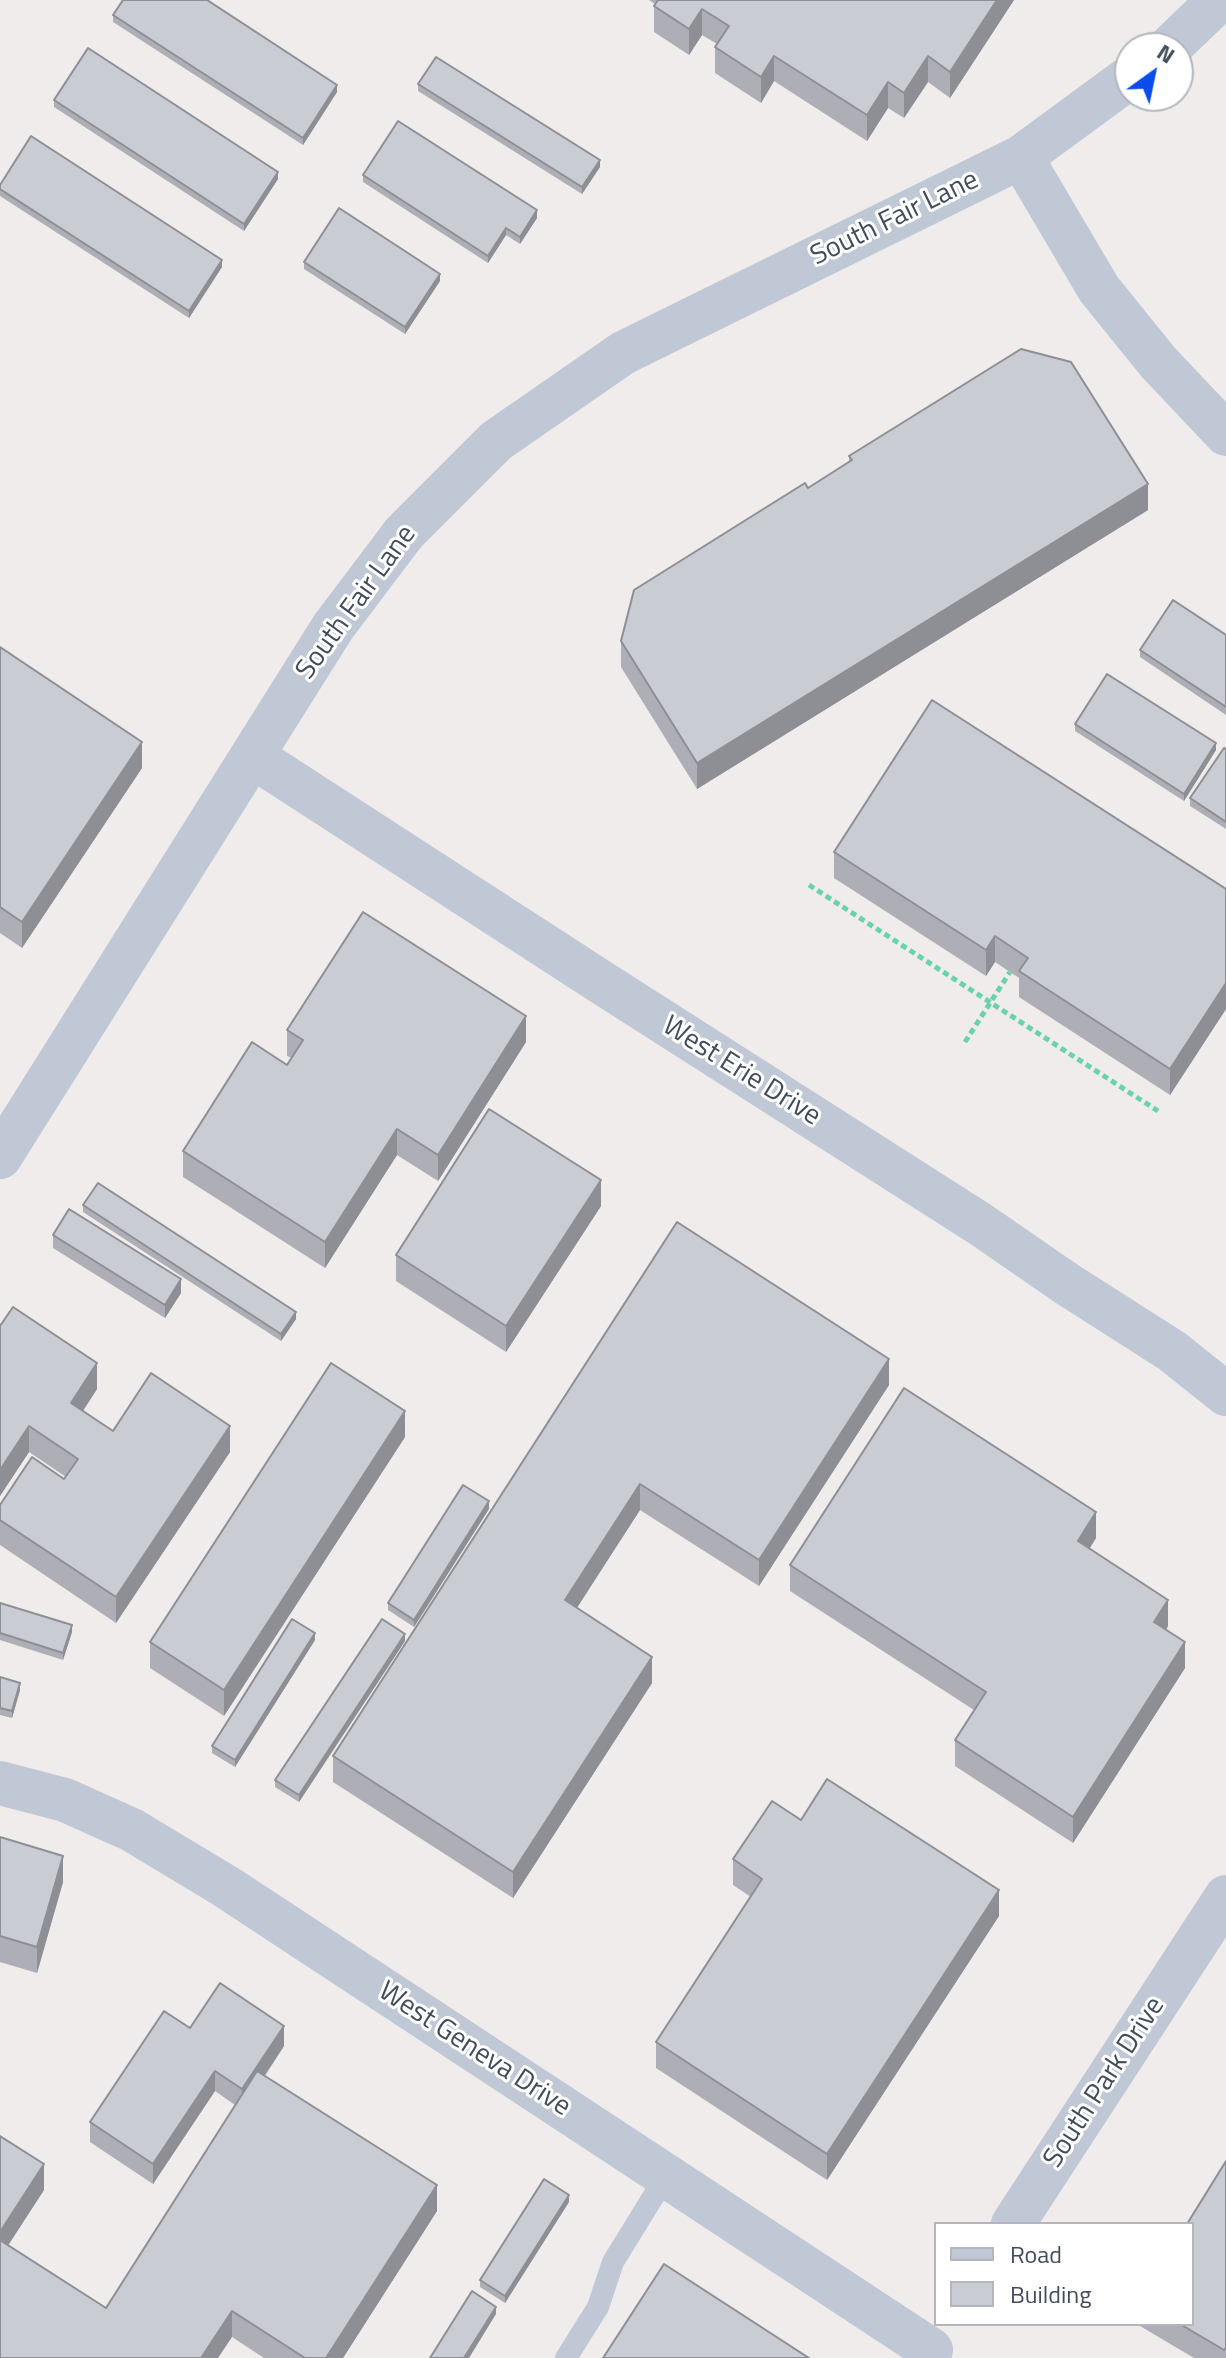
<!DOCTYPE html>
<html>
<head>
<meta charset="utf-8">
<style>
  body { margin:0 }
  #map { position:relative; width:1226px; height:2358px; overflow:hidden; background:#efeceb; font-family:"Titillium Web",sans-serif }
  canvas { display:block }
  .legend { position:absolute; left:934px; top:2222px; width:260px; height:104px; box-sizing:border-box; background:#fff; border:2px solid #b3b7bd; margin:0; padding:10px 14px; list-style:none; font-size:24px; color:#424c5a }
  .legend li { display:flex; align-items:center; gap:16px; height:40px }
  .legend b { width:40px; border:2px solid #b3b7bd }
  .north { position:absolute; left:1114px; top:32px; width:80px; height:80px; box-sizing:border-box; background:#fff; border:2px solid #b3b7bd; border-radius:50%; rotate:33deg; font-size:22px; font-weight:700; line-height:32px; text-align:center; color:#424c5a }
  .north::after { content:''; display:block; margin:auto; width:28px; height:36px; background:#094beb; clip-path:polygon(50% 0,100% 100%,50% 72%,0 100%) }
</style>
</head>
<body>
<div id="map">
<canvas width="1226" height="2358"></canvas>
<ul class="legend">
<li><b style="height:10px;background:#c0c8d5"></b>Road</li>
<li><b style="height:22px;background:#caccd4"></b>Building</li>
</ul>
<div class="north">N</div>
</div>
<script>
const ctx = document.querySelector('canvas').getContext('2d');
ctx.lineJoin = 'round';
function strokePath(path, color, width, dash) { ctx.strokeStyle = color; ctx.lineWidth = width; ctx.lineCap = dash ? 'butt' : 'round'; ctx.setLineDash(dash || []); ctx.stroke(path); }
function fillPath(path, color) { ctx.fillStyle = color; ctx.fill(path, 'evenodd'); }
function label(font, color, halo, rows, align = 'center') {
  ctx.font = font + ' "Titillium Web",sans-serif'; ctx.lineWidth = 6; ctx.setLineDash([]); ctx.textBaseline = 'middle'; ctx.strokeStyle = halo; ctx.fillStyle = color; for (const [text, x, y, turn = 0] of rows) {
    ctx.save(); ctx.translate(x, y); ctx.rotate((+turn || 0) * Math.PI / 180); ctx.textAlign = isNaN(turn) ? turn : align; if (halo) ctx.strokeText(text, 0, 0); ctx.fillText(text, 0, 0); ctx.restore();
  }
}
strokePath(new Path2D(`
  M809,885L1158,1111
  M965,1042L1010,972`), '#69d2ae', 5, [6, 4]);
strokePath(new Path2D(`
  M566,2358L598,2307L613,2262L666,2176`), '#c0c8d5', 22);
strokePath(new Path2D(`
  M1169,48L1219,0
  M1021,157L1099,289L1158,362L1226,434
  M252,756L604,984L980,1224L1067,1284L1172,1351L1226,1394
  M0,1157L333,627L404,533L496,441L623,353L1021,157L1130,77
  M0,1783L65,1800L132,1830L225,1886L931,2350
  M1013,2224L1226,1897`), '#c0c8d5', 44);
fillPath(new Path2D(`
  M649,0H1014L950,98L928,82L904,118L888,108L867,141L774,81L761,103L715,73V47L717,44L702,35L689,55L654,32V6L655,4Z
  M113,15L337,92L303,145L113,22Z
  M418,84L600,167L582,194L418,91Z
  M54,100L278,179L244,231L54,107Z
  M363,175L537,218L520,244L506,235L488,263L363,182Z
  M0,185L222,267L189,318L0,196Z
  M304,262L440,281L405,334L304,269Z
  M849,456L1148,510L697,789L621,667V641L808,488L849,462Z
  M1226,635V715L1140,657V650Z
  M0,647L142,768L22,948L0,933Z
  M1075,724L1216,750L1184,801L1075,731Z
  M1226,749V829L1190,806V798Z
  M834,852L1226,889V1009L1170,1095L1019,997V978L995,962L986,976L834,878Z
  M287,1030L526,1042L438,1181L397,1155L325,1268L183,1177V1151L287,1065L292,1058L287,1056Z
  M83,1205L296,1319L281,1341L83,1212Z
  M601,1206L506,1352L396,1281V1255Z
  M677,1222L889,1385L759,1586L640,1510L577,1608L652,1683L513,1898L333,1782V1756Z
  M53,1235L181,1293L165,1318L53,1248Z
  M0,1326L97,1389L83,1411L113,1431L230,1452L116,1623L0,1545V1505L64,1479L66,1477L29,1452L0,1496Z
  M405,1437L224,1716L150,1668V1642Z
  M489,1509L414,1627L388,1610V1603Z
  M1096,1538L1089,1549L1168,1626L1166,1630L1185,1668L1073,1843L955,1766V1740L974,1710L790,1591V1565Z
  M0,1603L72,1632L63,1660L0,1640Z
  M315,1640L235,1767L212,1753V1746Z
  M405,1641L299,1802L275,1787V1780Z
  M0,1677L20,1690L12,1718L0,1715Z
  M801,1820L999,1916L827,2180L656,2068V2042L751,1897L733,1885V1859Z
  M0,1837L63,1882L37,1973L0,1962Z
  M190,2028L284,2046L265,2076L437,2211L343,2358H264L232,2337L0,2358V2136L44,2190L8,2245L106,2308L235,2105L215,2091L153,2184L90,2142V2122Z
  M1226,2161V2358H1194L1140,2326V2324H1192Z
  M569,2202L505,2303L480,2287V2280Z`), '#aeafb6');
fillPath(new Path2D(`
  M997,0H1014L950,98V72Z
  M702,9V35L689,55V29Z
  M774,56V81L761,103V77Z
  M928,56V82L904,118V93Z
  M888,82V108L867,141V115Z
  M337,85V92L303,145V138Z
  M600,160V167L582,194V187Z
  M278,172V179L244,231V224Z
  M537,210V218L520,244V237Z
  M506,228V235L488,263V256Z
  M222,260V267L189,318V311Z
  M440,274V281L405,334V327Z
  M1148,484V510L697,789V763Z
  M142,742V768L22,948V922Z
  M1216,743V750L1184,801V794Z
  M995,936V962L986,976V950Z
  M1226,983V1009L1170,1095V1069Z
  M526,1016V1042L438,1181V1155Z
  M397,1129V1155L325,1268V1242Z
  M601,1180V1206L506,1352V1326Z
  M181,1279V1293L165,1318V1305Z
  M296,1312V1319L281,1341V1334Z
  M889,1359V1385L759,1586V1560Z
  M97,1363V1389L71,1429V1403Z
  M405,1411V1437L224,1716V1690Z
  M29,1426V1452L0,1496V1470Z
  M230,1426V1452L116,1623V1597Z
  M640,1484V1510L565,1626V1600Z
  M489,1501V1509L414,1627V1620Z
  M1096,1512V1538L1078,1567V1541Z
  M1168,1600V1626L1154,1648V1622Z
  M72,1625V1632L63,1660V1653Z
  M315,1633V1640L235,1767V1760Z
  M405,1634V1641L299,1802V1795Z
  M1185,1642V1668L1073,1843V1817Z
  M652,1657V1683L513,1898V1872Z
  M20,1683V1690L12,1718V1711Z
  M63,1856V1882L37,1973V1947Z
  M999,1890V1916L827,2180V2154Z
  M284,2026V2046L242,2109V2089Z
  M215,2071V2091L153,2184V2164Z
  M44,2164V2190L0,2258V2232Z
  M437,2185V2211L343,2358H326Z
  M569,2195V2202L505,2303V2296Z
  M496,2307V2314L469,2358H464Z
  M232,2311V2337L218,2358H201Z`), '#8d8f94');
const building = new Path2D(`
  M123,0H207L337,85L303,138L113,15Z
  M658,0H997L950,72L928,56L904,93L888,82L867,115L774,56L761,77L715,47L729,26L702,9L689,29L654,6Z
  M88,48L278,172L244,224L54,100Z
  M436,57L600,160L582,187L418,84Z
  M398,121L537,210L520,237L506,228L488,256L363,175Z
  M31,136L222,260L189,311L0,189V185Z
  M339,208L440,274L405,327L304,262Z
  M1021,349L1071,362L1148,484L697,763L621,641L634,590L805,483L808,488L852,460L849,456Z
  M1173,600L1226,635V707L1140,650Z
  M0,647L142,742L22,922L0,907Z
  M1107,674L1216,743L1184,794L1075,724Z
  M932,700L1226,889V983L1170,1069L1019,971L1028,958L995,936L986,950L834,852Z
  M1224,748L1226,749V822L1190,798Z
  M363,912L526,1016L438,1155L397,1129L325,1242L183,1151L252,1042L287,1065L303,1040L287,1030Z
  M489,1109L601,1180L506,1326L396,1255Z
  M98,1183L296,1312L281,1334L83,1205Z
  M69,1209L181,1279L165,1305L53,1235Z
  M677,1222L889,1359L759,1560L640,1484L565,1600L652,1657L513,1872L333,1756Z
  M13,1307L97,1363L71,1403L113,1431L151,1373L230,1426L116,1597L0,1520V1505L32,1457L64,1479L78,1459L29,1426L0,1470V1326Z
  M331,1363L405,1411L224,1690L150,1642Z
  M904,1388L1096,1512L1078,1541L1168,1600L1154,1622L1185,1642L1073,1817L955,1740L986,1692L790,1565Z
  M463,1485L489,1501L414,1620L388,1603Z
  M0,1603L72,1625L63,1653L0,1633Z
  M292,1619L315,1633L235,1760L212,1746Z
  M382,1619L405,1634L299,1795L275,1780Z
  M0,1677L20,1683L12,1711L0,1708Z
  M827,1779L999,1890L827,2154L656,2042L762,1879L733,1859L772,1801L801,1820Z
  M0,1837L63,1856L37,1947L0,1936Z
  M220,1983L284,2026L242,2089L215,2071L153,2164L90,2122L164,2011L190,2028Z
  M257,2071L437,2185L326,2358H305L232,2311L201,2358H0V2240L106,2308Z
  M0,2136L44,2164L0,2232Z
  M1226,2161V2348L1224,2350L1180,2324H1192V2224H1187Z
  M544,2179L569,2195L505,2296L480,2280Z
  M664,2264L809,2358H603Z
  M472,2291L496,2307L464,2358H430Z`);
fillPath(building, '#caccd4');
strokePath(building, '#8d8f94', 2);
label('28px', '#424c5a', '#fff', [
  ["South Fair Lane",895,219,-26],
  ["South Fair Lane",357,603,-54],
  ["West Erie Drive",741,1072,32],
  ["West Geneva Drive",474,2050,33],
  ["South Park Drive",1105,2083,-57]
]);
</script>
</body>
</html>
